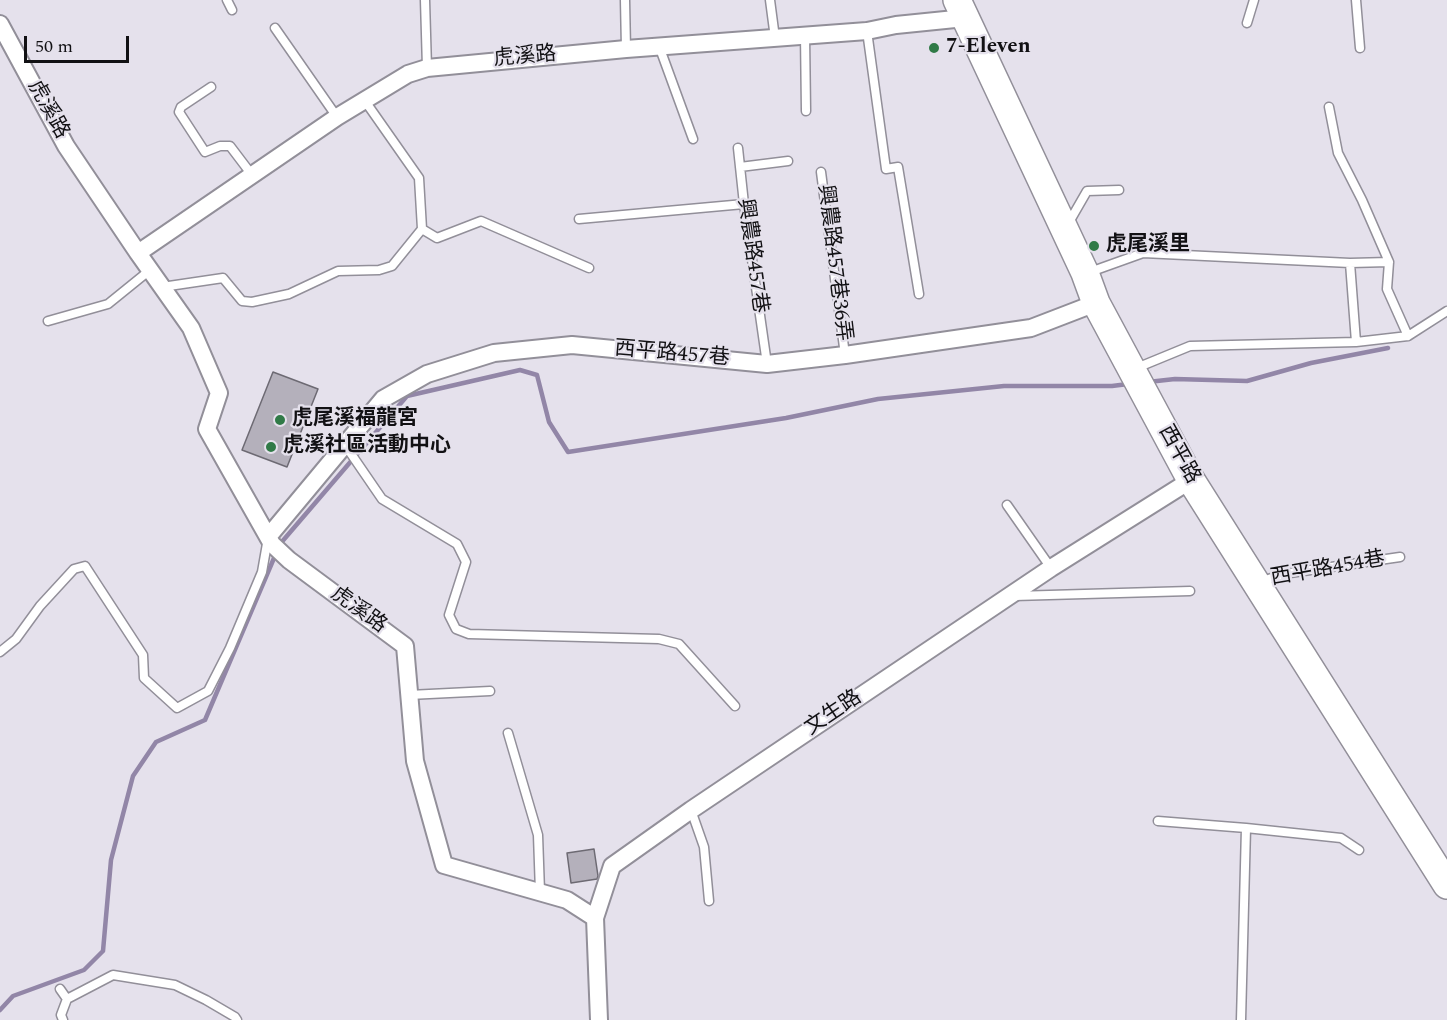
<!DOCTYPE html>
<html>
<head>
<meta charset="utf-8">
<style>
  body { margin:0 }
  #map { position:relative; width:1447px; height:1020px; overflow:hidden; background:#e5e1ec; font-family:Spectral,serif }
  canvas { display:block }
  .scale { position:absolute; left:24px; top:36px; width:105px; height:27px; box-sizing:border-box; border:3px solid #121114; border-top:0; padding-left:8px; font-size:18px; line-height:21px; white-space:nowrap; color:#121114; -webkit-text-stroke:4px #e5e1ec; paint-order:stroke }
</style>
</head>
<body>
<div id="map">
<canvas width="1447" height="1020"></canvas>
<div class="scale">50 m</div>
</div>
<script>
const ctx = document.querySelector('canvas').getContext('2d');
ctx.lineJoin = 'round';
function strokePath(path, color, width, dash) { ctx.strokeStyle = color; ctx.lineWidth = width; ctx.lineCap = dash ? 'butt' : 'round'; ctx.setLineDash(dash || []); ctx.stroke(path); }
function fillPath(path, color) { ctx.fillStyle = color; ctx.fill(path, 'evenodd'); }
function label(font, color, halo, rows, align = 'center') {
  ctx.font = font + ' Spectral,"Noto Sans TC",serif'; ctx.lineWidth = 4.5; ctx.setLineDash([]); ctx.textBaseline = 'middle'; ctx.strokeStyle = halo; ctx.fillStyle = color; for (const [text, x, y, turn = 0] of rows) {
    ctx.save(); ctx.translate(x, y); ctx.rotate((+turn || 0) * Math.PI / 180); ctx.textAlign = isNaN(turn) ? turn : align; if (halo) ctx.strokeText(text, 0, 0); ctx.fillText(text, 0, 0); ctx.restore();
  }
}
strokePath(new Path2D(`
  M1148,382L1175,379L1247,381L1311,363L1388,348
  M0,1010L13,996L84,970L103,951L111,860L133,776L156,742L205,720L280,544L407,396L520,370L537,375L549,422L568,452L786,418L878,399L1004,386H1112L1128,384`), '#9286a7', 4.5);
const building = new Path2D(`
  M273,372L318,389L287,467L242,450Z
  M594,849L598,876L597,879L571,883L567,853Z`);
fillPath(building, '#b4b0bb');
strokePath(building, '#6d6a73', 1.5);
const service = new Path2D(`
  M227,0L232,10
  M425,0L427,68
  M625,0L626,49
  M770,0L775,38
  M1356,0L1360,48
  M1247,23L1254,0
  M275,28L337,117
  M867,31L886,169L898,167L919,294
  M805,35L806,111
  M659,46L693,139
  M211,87L181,107L179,112L205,152L220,146H230L252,175
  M1329,107L1338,153L1362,200L1389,262
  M738,148L744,204L767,364
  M740,167L788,161
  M821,172L845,355
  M579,219L744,204
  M1068,224L1087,191L1119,190
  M422,229L437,238L481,221L589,268
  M1350,263L1389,262L1387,289L1408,336
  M1090,272L1143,253L1350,263L1356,342L1190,346L1134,369
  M162,287L223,278L242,301L252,302L289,294L338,271L379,270L392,266L422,229L419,178L365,101
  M48,321L108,304L150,270
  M1356,342L1408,336L1447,311
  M345,445L382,499L457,544L466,562L449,615L456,629L469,634L659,639L679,644L735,706
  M1007,505L1051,568
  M1260,582L1283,574L1400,557
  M1014,596L1190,591
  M0,652L16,639L40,606L74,569L85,566L143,655L144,678L177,708L208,691L230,648L262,572L268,538
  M409,695L490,691
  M508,733L538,835L540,892
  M691,810L704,847L709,901
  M1158,821L1246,828L1341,838L1359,850
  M60,989L67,999L61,1015L63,1020
  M67,999L113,975L175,985L206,1000L235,1017L237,1020
  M1241,1020L1246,828`);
const minor = new Path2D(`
  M0,24L66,146L138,253L191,328L219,393L207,429L268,537L272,544L289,560L405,646L415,761L444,865L567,900L595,918
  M138,253L337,117L408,74L427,68L626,49L867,31L896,25L965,18
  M268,537L383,399L427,374L494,353L572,345L767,364L845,355L1031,328L1096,303
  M599,1020L595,918L612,866L691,810L1051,568L1191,480`);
const primary = new Path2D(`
  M957,0L1085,273L1096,303L1191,480L1447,885`);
strokePath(service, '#928f99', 11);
strokePath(minor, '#928f99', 20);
strokePath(primary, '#928f99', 30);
strokePath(service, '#fff', 8);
strokePath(minor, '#fff', 16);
strokePath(primary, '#fff', 27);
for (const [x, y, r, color] of [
  [934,48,6,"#307a47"],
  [1094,246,6,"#307a47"],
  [280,420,6,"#307a47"],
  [271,447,6,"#307a47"]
]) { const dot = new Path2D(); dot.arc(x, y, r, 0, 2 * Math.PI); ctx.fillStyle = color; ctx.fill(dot); strokePath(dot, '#e5e1ec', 2); }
label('bold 21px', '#121114', '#e5e1ec', [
  ["7-Eleven",946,48],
  ["虎尾溪里",1106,246],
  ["虎尾溪福龍宮",292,420],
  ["虎溪社區活動中心",283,447]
], 'left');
label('21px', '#121114', '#e5e1ec', [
  ["虎溪路",525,58,-5],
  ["虎溪路",47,110,61],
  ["興農路457巷",751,256,82],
  ["興農路457巷36弄",833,263,83],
  ["西平路457巷",672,355,5],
  ["西平路",1178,455,61],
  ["西平路454巷",1328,570,-10],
  ["虎溪路",358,611,36],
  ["文生路",834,714,-34]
]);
</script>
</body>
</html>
